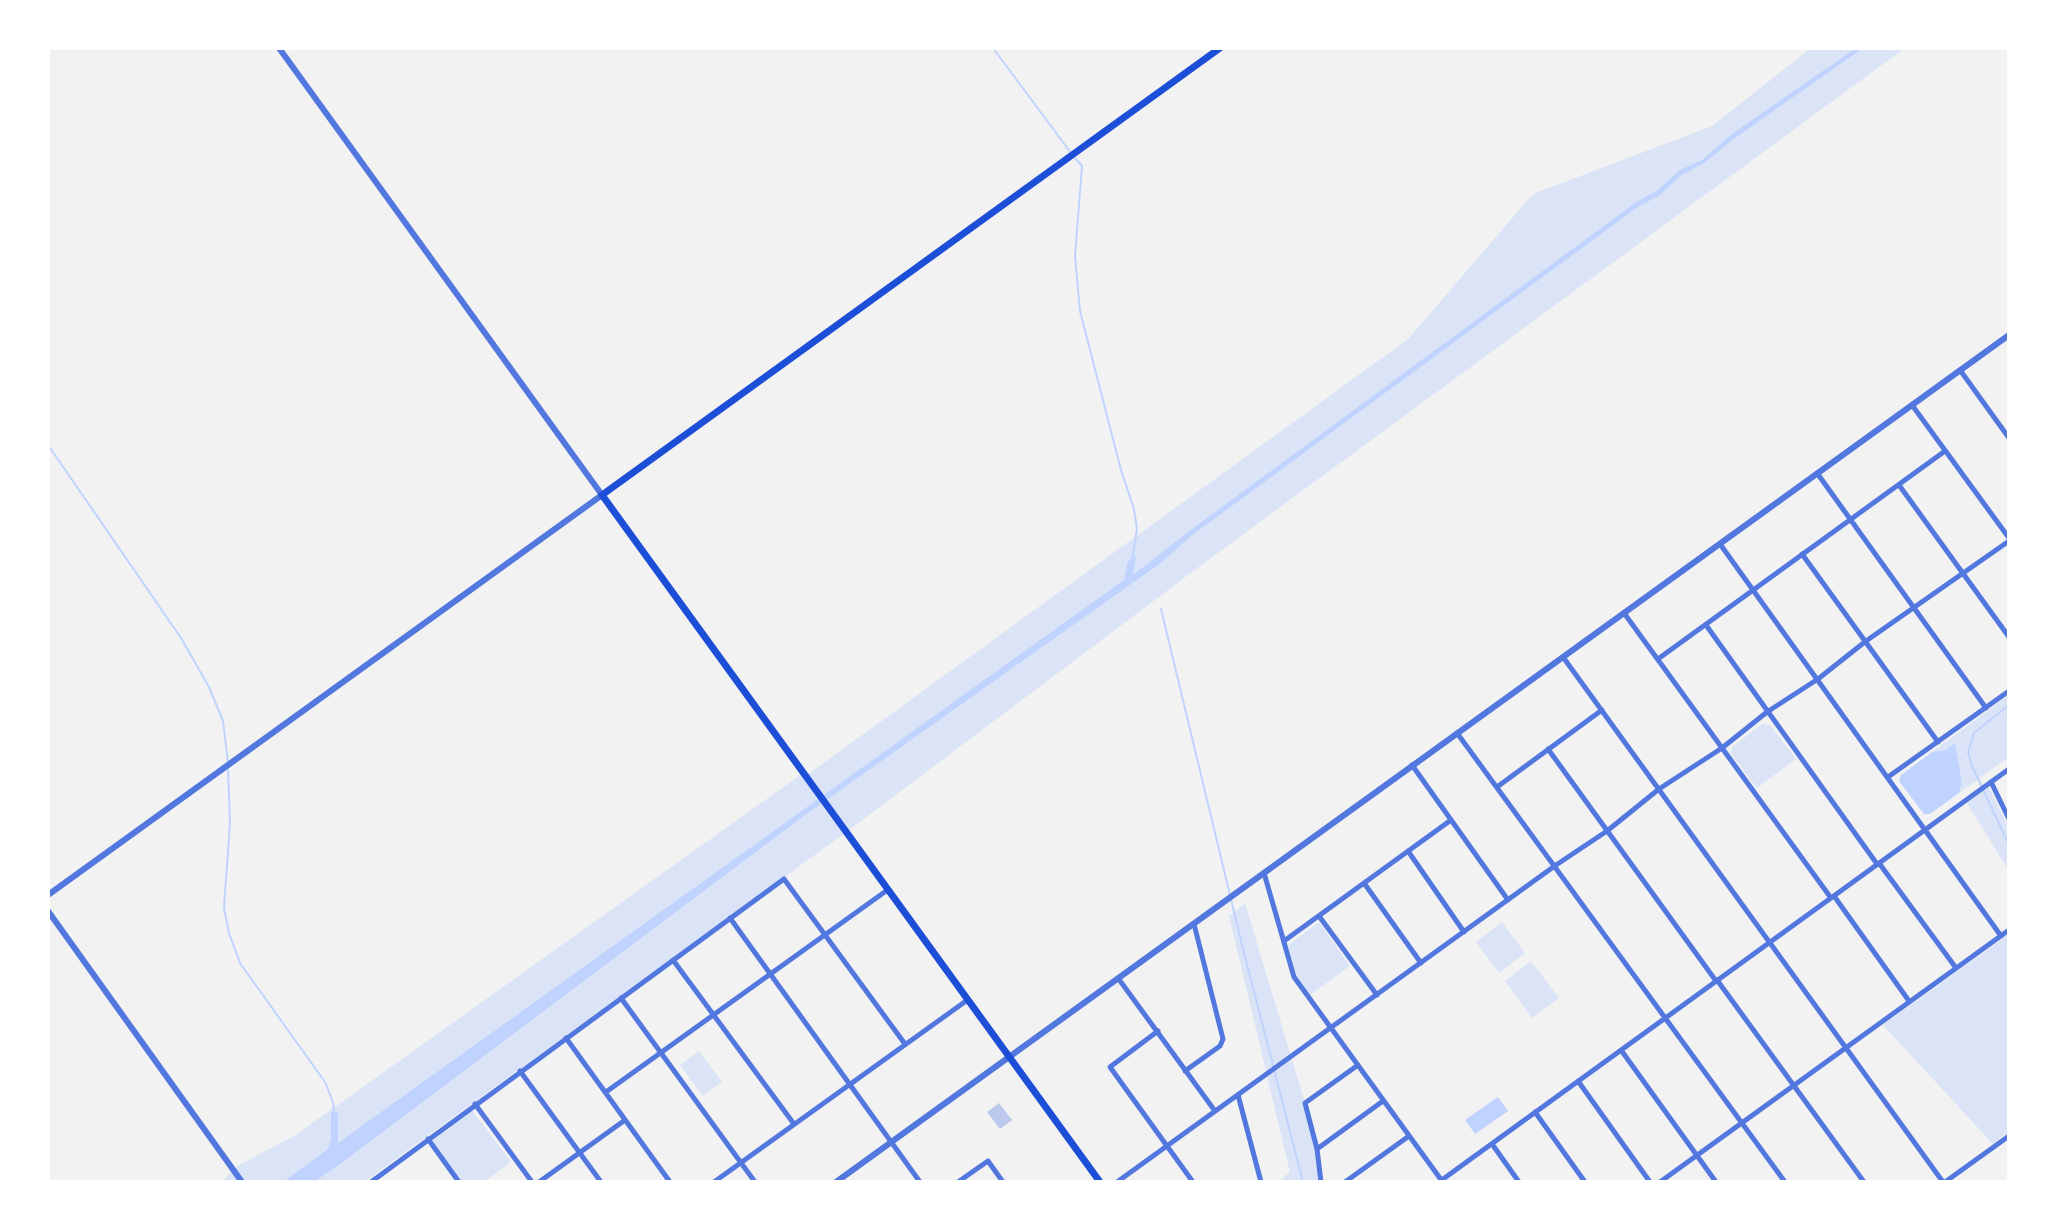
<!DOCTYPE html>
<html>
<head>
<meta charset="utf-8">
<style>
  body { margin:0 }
  #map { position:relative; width:2057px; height:1230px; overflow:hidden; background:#f2f2f2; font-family:"Fira Sans",sans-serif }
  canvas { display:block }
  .frame { position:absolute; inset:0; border:50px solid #fff; pointer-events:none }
</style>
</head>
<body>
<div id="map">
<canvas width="2057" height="1230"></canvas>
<div class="frame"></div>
</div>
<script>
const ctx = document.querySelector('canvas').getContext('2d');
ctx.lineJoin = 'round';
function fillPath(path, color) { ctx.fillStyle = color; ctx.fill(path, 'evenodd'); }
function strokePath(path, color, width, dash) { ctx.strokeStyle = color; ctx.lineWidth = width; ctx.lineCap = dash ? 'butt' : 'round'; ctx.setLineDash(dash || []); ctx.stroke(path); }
fillPath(new Path2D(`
  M1811,48H1905L1200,566L841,836L364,1182H222L237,1166L294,1136L799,776L807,775L1408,339L1533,194L1712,126Z
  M2009,695V757L1959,793L1962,782L1955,744L1946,750L1932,752Z
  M1762,724L1770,725L1796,759L1757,788L1731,754L1732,747Z
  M1989,787L2009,828V871L1967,803Z
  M1245,903L1305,1103L1321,1182H1278L1290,1172L1229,916Z
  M1319,922L1350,966L1310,995L1297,977L1288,945Z
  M1502,922L1525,953L1499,973L1476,942Z
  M2009,934V1132L1993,1144L1883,1025Z
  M1531,961L1559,998L1532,1018L1505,981Z
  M699,1051L722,1082L703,1096L680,1065Z
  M472,1110L511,1162L484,1182H460L431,1142Z`), '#dbe4f7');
fillPath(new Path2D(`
  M1856,48H1863L1735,138L1704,163L1680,176L1659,196L1639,206L1191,536L1162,562L801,818L344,1161L314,1182H283L328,1149L331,1138V1112L338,1113V1143L1124,580L1128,561L1136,556L1133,575L1188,532L1635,203L1658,190L1680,170L1702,160L1732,134Z
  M1955,743L1962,782L1959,793L1930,814H1924L1899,781L1901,775L1932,752L1946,750Z
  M1498,1097L1508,1111L1475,1134L1465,1120Z`), '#bfd3fe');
strokePath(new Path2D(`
  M993,48L1071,153
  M1075,158L1082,166L1075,256L1080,311L1121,470L1134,509L1137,529L1132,560
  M48,445L181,638L209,687L223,721L228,763
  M1161,609L1243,949L1303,1182
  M2009,705L1974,733L1968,752L1972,766L2009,845
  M228,769L230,823L224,908L229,933L240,963L325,1082L333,1102L334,1115`), '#bfd3fe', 2);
fillPath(new Path2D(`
  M999,1103L1012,1120L1000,1129L987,1112Z`), '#bdc9ec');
strokePath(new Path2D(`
  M1960,370L2009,438
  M1912,405L2009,538
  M1817,473L1986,708
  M1899,485L2009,637
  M1720,544L2001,936
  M1802,554L1938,742
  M1624,613L1831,898
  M1706,625L1877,864
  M1563,657L1943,1182
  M1658,659L1945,451
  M1457,733L1785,1182
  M1548,749L1716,981
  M1412,765L1508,900
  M1888,777L2009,691
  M1991,782L2009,819
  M1497,787L1602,710
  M1408,851L1464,932
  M1879,863L1956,968
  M1264,873L1294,977L1442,1181
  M1364,883L1421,963
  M1834,896L1909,1001
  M1319,916L1377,995
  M730,918L920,1182
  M1284,941L1451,820
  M673,960L794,1124
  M1118,978L1215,1111
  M1717,980L1864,1182
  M621,998L755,1182
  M1158,1031L1110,1067L1193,1182
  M566,1038L670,1182
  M1621,1050L1716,1182
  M520,1071L601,1182
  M1185,1071L1220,1046L1223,1039L1194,924
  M1578,1081L1650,1182
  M606,1092L886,891
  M1238,1095L1261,1182
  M475,1104L532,1182
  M1535,1112L1585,1182
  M428,1139L459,1182
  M1492,1144L1519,1182
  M1317,1149L1383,1101
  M371,1182L784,879L905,1044
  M539,1182L625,1120
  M714,1182L966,1001
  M958,1182L988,1161L1003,1182
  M1117,1182L1556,865L1607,831L1659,789L1722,748L1767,712L1818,679L1866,641L2009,541
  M1321,1182L1317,1149L1305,1103L1358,1065
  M1345,1182L1409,1136
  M1439,1182L2009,769
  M1660,1182L2009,930
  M1945,1182L2009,1136`), '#5277de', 5);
strokePath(new Path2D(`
  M48,895L602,495L279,48
  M48,911L242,1182
  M836,1182L2009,335`), '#5277de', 6);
strokePath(new Path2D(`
  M1100,1182L602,495L1220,48`), '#1d4ed8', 7);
</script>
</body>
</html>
